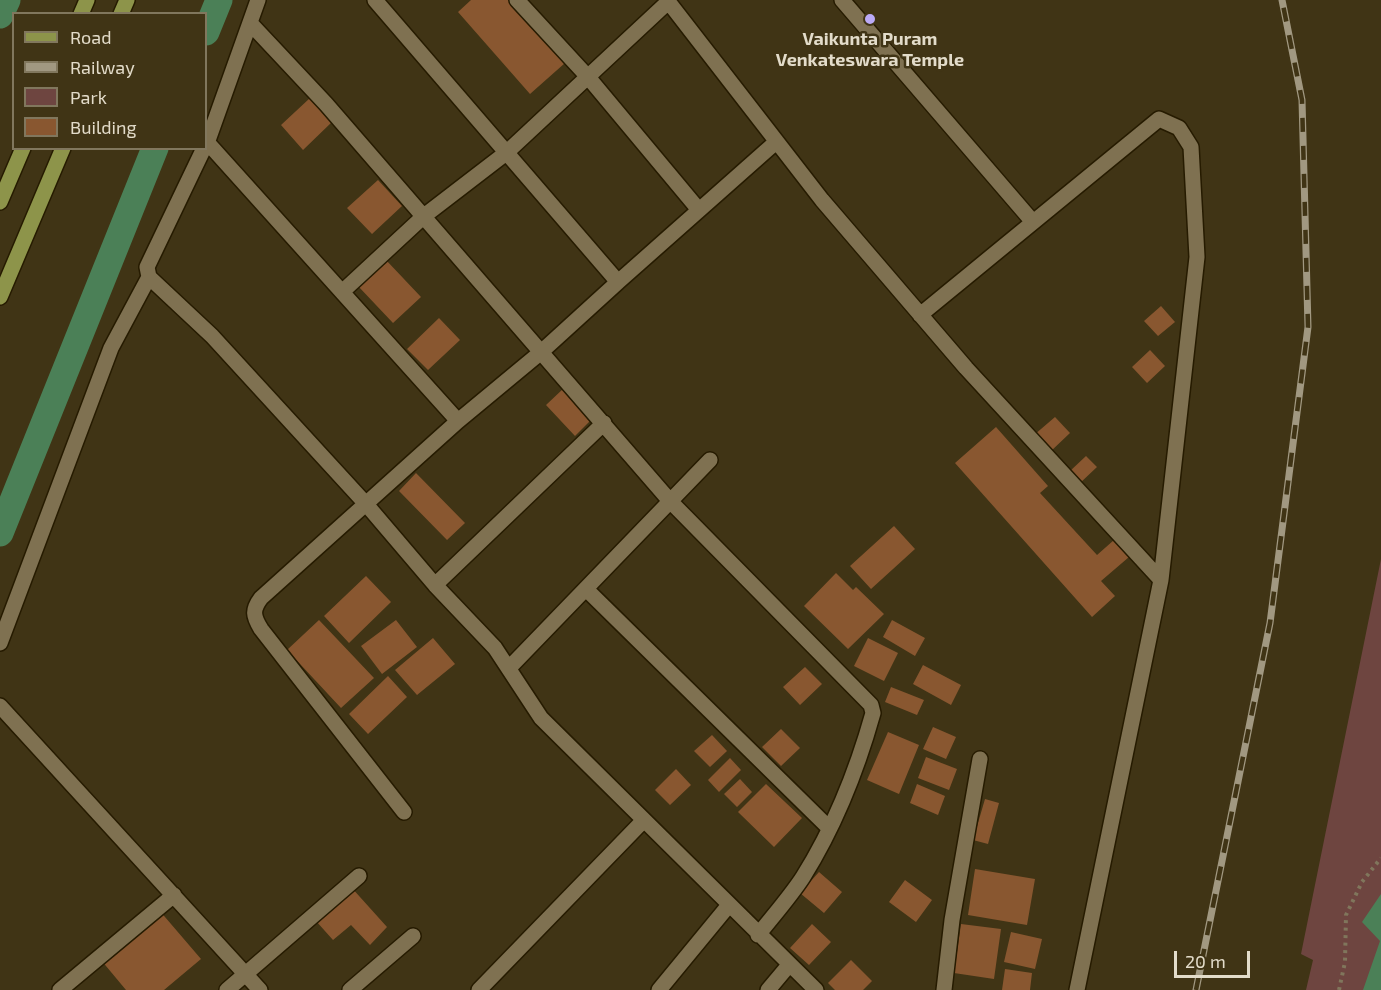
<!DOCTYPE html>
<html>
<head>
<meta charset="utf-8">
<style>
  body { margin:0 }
  #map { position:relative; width:1381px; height:990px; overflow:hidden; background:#403415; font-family:"Exo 2",sans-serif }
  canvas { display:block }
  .legend { position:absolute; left:12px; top:12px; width:195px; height:138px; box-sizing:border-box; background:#403415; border:2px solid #81775d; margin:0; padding:8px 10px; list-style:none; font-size:18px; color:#e3dcca }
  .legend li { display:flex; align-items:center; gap:12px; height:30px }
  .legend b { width:30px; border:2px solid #81775d }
  .scale { position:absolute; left:1174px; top:951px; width:76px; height:27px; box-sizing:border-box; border:3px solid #e3dcca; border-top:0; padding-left:8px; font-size:18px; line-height:21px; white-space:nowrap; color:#e3dcca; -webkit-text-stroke:4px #403415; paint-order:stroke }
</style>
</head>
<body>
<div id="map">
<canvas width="1381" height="990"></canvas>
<ul class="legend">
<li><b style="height:8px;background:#8d944a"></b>Road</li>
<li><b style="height:8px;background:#a19881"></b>Railway</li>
<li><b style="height:16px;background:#6e4540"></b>Park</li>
<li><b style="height:16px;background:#895730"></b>Building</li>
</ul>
<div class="scale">20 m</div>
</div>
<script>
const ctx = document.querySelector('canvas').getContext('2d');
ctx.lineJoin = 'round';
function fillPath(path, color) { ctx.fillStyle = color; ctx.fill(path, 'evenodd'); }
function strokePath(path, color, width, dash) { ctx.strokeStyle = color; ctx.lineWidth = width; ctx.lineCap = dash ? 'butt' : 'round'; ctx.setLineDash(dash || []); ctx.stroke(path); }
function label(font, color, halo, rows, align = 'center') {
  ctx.font = font + ' "Exo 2",sans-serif'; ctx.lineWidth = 5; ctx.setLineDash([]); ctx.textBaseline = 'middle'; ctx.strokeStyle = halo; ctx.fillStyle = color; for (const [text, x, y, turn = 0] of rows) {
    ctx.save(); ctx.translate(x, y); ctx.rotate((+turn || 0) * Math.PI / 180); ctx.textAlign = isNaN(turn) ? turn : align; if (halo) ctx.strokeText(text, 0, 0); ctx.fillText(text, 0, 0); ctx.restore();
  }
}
fillPath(new Path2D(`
  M1381,559V990H1306L1313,960L1301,954Z`), '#6e4540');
fillPath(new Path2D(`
  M1381,894V990H1363L1380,941L1362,922Z`), '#4b8057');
strokePath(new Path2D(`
  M0,15L7,0
  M206,32L219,0
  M0,533L155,148`), '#4b8057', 27);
fillPath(new Path2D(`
  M471,0H509L565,63L530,94L458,12Z
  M310,98L332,122L303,150L281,125Z
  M378,180L402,206L372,234L347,208Z
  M386,260L421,297L393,323L358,286Z
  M1161,306L1175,322L1158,336L1144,321Z
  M439,318L460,340L428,370L407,349Z
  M1150,350L1165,366L1147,383L1132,367Z
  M564,388L592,419L575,436L546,405Z
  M1055,417L1070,433L1050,452L1034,435Z
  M996,427L1048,486L1040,493L1097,555L1114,540L1129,557L1101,581L1115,596L1092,617L955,463Z
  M1086,456L1097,467L1079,484L1069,472Z
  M416,473L465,523L447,540L399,491Z
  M894,526L915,549L871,589L850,566Z
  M836,573L853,590L856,587L884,614L848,649L804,606Z
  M366,576L391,602L349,643L324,616Z
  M319,620L374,678L341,708L287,650Z
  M396,620L417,647L382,674L361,646Z
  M892,620L925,638L915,656L883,637Z
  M433,638L455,664L417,695L395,670Z
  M868,638L898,653L884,681L854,666Z
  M923,665L961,685L951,705L913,684Z
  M805,667L822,684L800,705L783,687Z
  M388,676L407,697L368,734L349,714Z
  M891,687L924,700L917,715L885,702Z
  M933,727L956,737L946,759L923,749Z
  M781,729L800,748L781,766L762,747Z
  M888,732L919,745L899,794L867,780Z
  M712,735L727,751L710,767L694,751Z
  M926,757L957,769L949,790L918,778Z
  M730,758L741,770L719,792L708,780Z
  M676,769L691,785L670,805L655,790Z
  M740,779L752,792L737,807L724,794Z
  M766,784L802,818L774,847L738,812Z
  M917,784L945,796L938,815L910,803Z
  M985,799L999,803L988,844L973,840Z
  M975,869L1035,879L1027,925L968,915Z
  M819,872L842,892L824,913L800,893Z
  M905,880L932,900L916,922L889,902Z
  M351,887L387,927L370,945L351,925L333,940L316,921Z
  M159,910L201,959L164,990H126L101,960Z
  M812,924L831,942L809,965L790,948Z
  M961,924L1001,929L994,979L954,973Z
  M1011,932L1042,939L1035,969L1004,962Z
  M851,960L872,981L863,990H835L828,983Z
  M1005,969L1032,973L1030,990H1002Z`), '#895730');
const minor = new Path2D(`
  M375,0L618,282L540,353L458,421L261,598C252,610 253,616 261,629L404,812
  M517,0L588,77L699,210
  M667,0L822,200L966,368L1161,580L1077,990
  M842,0L1033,222
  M250,23L326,104L670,501L871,705L873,713C857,770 835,826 803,877C790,897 773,916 758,935
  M207,142L458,421
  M206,146L258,0
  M204,148L147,267L149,277L212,336L366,504L435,585L495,648L541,718L816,990
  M618,282L776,142
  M342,292L424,216L506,153L668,2
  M920,315L1159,119L1179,128L1191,147L1197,257L1161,580
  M435,585L604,423
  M587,590L829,828
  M0,643L111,348L149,277
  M509,668L710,460
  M0,706L260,990
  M60,990L174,895
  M227,990L359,876
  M350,990L413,936
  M479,990L643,821
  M659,990L729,905
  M768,990L789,965
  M944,990L952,920L980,759`);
const major = new Path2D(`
  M81,14L87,0
  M121,14L127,0
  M0,202L23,148
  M0,297L63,148`);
strokePath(minor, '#261b00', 18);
strokePath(major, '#261b00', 18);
strokePath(new Path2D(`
  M1339,990L1345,962L1346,915L1362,882L1381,858`), '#80765c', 4, [3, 4.5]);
strokePath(minor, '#7f7151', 15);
strokePath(major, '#8d944a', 15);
const rail = new Path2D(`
  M1196,990L1270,623L1308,327L1302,100L1282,0`);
strokePath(rail, '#a19881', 7);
strokePath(rail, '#403415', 4.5, [14]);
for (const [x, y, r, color] of [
  [870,19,6,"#bbaaf6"]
]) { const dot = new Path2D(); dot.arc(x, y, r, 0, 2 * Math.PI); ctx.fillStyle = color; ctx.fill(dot); strokePath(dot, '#403415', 2); }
label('bold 18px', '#e3dcca', '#403415', [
  ["Vaikunta Puram",870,39],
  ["Venkateswara Temple",870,60]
]);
</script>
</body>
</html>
